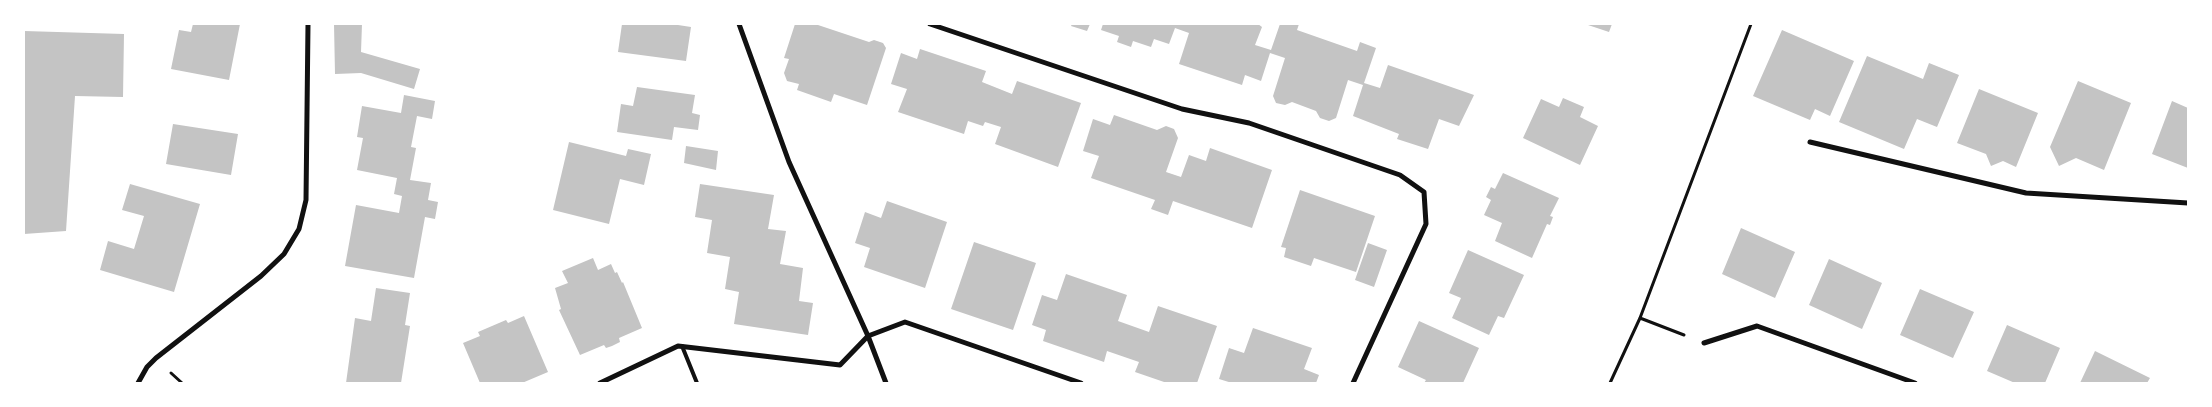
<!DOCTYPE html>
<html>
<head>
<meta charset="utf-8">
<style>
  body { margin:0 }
  #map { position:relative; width:2212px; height:407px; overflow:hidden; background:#fff; font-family:Signika,sans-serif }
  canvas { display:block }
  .frame { position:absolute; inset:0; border:25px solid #fff; pointer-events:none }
</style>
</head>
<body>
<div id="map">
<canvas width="2212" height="407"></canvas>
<div class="frame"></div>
</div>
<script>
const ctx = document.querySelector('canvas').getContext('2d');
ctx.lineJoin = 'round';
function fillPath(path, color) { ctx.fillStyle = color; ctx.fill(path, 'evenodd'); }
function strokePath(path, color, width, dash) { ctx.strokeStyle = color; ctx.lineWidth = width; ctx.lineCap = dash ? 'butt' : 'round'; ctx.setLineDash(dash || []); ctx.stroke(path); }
fillPath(new Path2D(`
  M193,24H240L229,80L171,69L179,30L191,32Z
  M334,24H362L361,52L420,69L414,89L361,73L335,74Z
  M622,24H679L678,25L691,27L686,61L618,52Z
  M795,24H815L869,42L874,40L883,43L886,48L867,105L834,94L831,102L797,90L799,84L787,81L784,73L789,59L784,58Z
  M1072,24H1090L1087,31L1071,26Z
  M1103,24H1258L1262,27L1255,45L1271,50L1280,24H1299L1297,30L1357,51L1360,42L1376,48L1364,83L1380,88L1388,65L1474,95L1459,126L1439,119L1428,149L1397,139L1399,134L1353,116L1363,85L1348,80L1336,118L1329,121L1320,118L1316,111L1292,102L1285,105L1276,103L1273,96L1285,58L1270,53L1261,81L1245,75L1242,85L1179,64L1189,33L1175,28L1169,44L1154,39L1151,47L1133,41L1131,47L1117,42L1119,36L1101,30Z
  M1585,24H1612L1609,32Z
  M1782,30L1854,61L1830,116L1815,109L1810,120L1753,96Z
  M24,31L124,34L123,97L75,96L66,231L24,234Z
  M920,49L986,71L982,82L1012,94L1017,81L1081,103L1058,167L995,144L1001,127L985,122L983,126L968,121L964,134L898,112L907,89L891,84L901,53L917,59Z
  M1867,56L1923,79L1929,63L1959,75L1937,127L1917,119L1904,149L1839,122Z
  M2078,81L2131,103L2104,170L2076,158L2059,166L2050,147Z
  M637,87L695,95L692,113L700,115L698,130L674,127L672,140L617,132L621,104L633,106Z
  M1979,89L2038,113L2016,167L2003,161L1991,166L1986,154L1957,143Z
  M404,95L435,101L432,119L417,116L411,147L416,148L410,180L431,183L428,200L438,202L435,219L425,217L414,278L345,266L356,205L399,213L402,196L394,194L397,178L357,170L363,138L357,137L362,106L401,113Z
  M1563,98L1584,107L1580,117L1598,126L1580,165L1523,138L1541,99L1559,107Z
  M2172,101L2188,108V168L2152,154Z
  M1114,115L1157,130L1166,126L1174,129L1178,138L1166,172L1181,177L1189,155L1206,161L1210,148L1272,170L1252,228L1173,201L1168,215L1151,209L1155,200L1091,178L1099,156L1083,151L1093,119L1110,125Z
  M173,124L238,134L231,175L166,164Z
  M569,142L626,156L628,149L651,154L644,185L620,179L609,224L553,210Z
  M686,146L718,151L716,170L684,163Z
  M1503,173L1559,198L1550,216L1553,217L1550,225L1547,224L1532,258L1495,241L1502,223L1484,215L1491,200L1486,197L1491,187L1495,189Z
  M130,184L200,204L174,292L100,270L108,241L134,249L144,216L122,210Z
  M700,184L774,195L768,229L786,231L780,264L803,268L799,301L813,303L808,335L734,324L739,292L725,289L730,257L707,253L712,220L695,217Z
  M1300,190L1375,216L1356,272L1314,258L1311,266L1284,257L1286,248L1281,247Z
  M887,201L947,222L925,288L864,267L870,248L855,243L865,212L881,218Z
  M1741,228L1795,252L1775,298L1722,274Z
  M974,242L1036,263L1013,330L951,309Z
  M1368,243L1387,250L1374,287L1355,280Z
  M1468,250L1524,275L1504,318L1498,316L1489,335L1452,318L1461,298L1449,293Z
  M593,258L598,270L611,264L615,273L617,272L622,283L623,282L642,328L619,338L620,342L612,346L606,348L604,345L580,355L559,310L561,309L555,288L568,283L562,271Z
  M1829,259L1882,283L1862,329L1809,305Z
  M1066,274L1127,295L1118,321L1149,332L1158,306L1217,326L1197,383H1167L1135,372L1139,362L1107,351L1104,362L1043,341L1046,330L1032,325L1042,295L1057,300Z
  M376,288L410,293L405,325L410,326L401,383H346L355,318L371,321Z
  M1920,289L1974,312L1953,358L1900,335Z
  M524,316L548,372L522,383H480L463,343L480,336L478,332L506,320L508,323Z
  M1419,321L1479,348L1463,383H1424L1426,380L1398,367Z
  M2007,325L2060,348L2045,383H2015L1987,371Z
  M1253,328L1312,348L1304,369L1319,375L1316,383H1232L1219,379L1229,348L1244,353Z
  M2095,351L2150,378L2147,383H2080Z`), '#c4c4c4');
strokePath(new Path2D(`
  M1640,318L1684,335
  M171,373L182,383
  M1610,383L1640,318L1751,24`), '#111', 3);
strokePath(new Path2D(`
  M682,346L697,383`), '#111', 4);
strokePath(new Path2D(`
  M739,24L789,162L868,336L886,383
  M930,24L1182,109L1249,123L1400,175L1424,192L1426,224L1353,383
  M1810,142L2026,193L2188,203
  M1704,343L1757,326L1915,383
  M138,383L147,367L156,358L261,276L284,254L299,229L306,200L308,24
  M600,383L678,346L840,365L868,336L905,322L1081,383`), '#111', 5);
</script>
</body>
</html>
